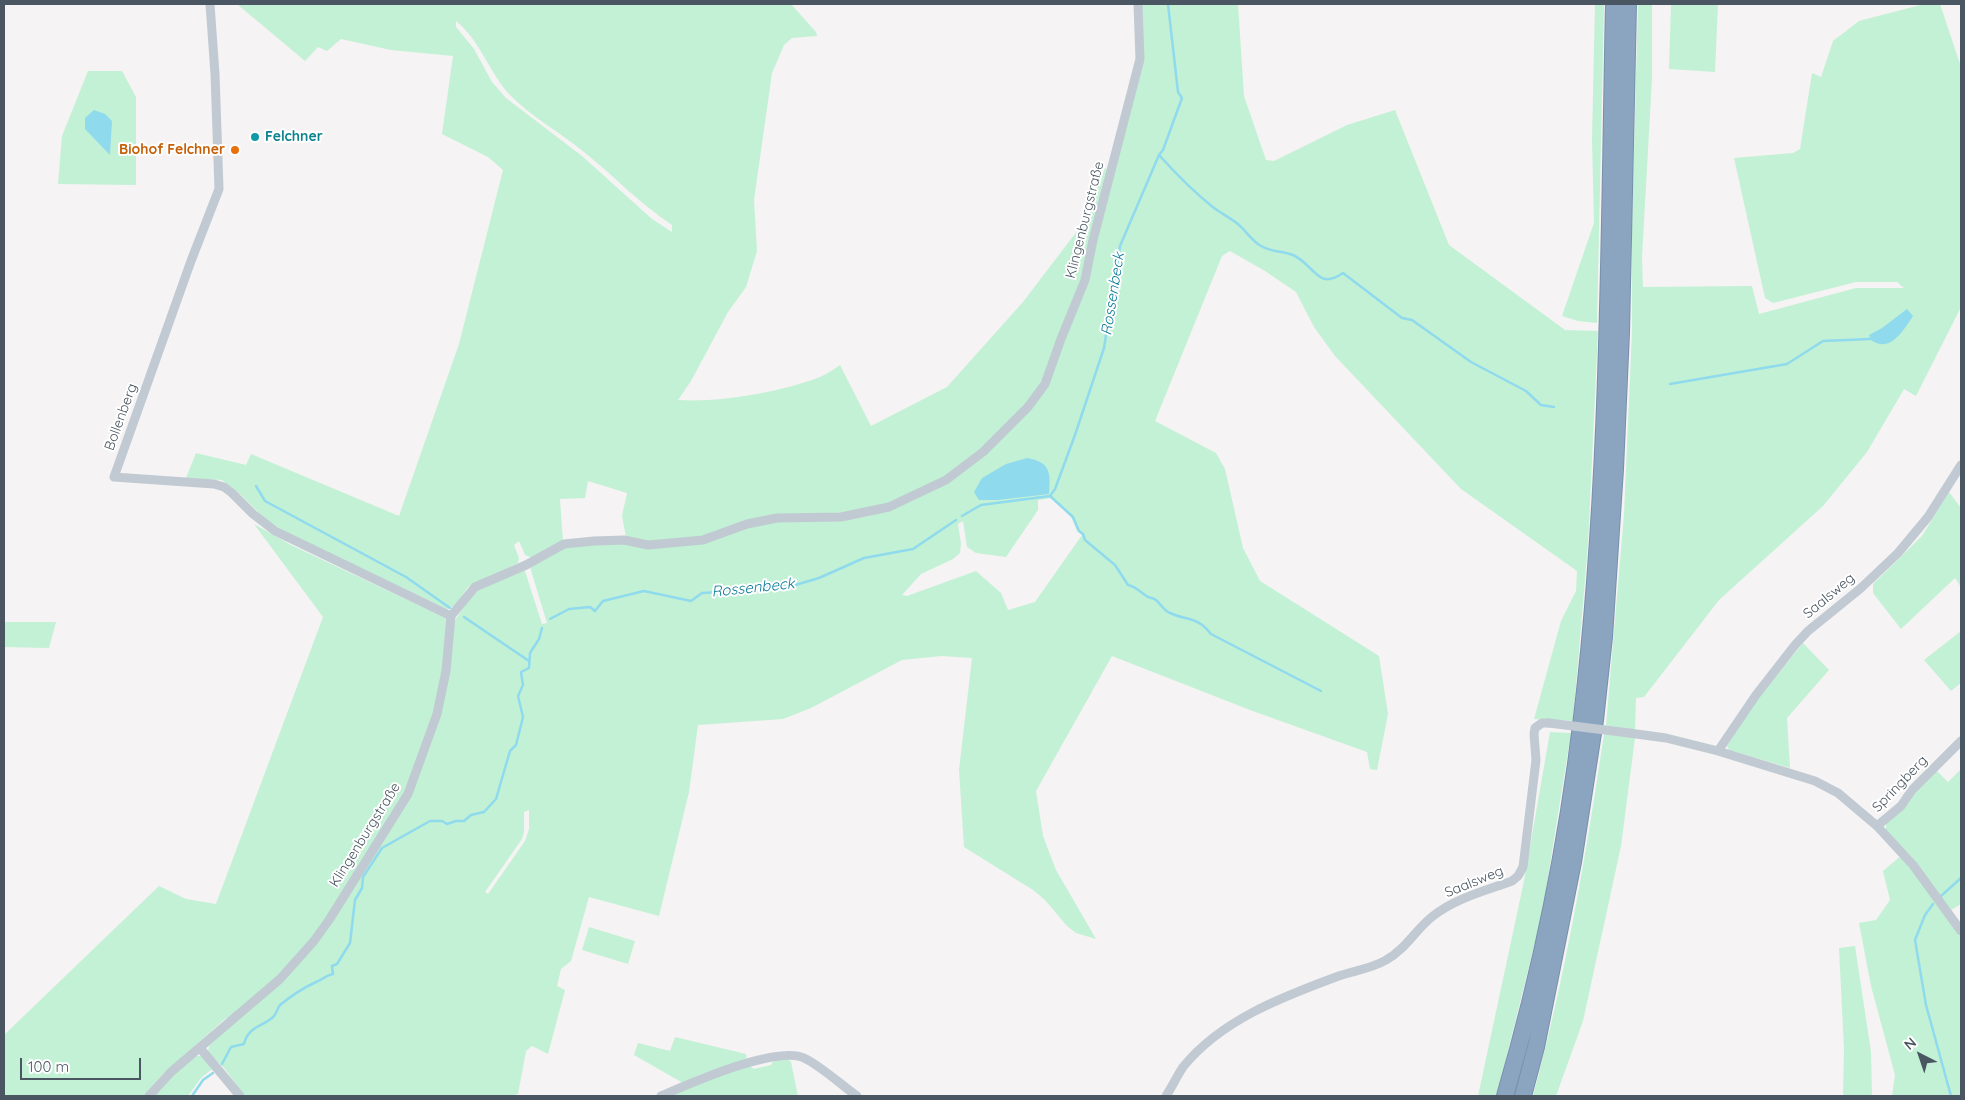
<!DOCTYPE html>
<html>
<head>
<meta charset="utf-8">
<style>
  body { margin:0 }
  #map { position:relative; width:1965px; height:1100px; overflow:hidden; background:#f5f3f3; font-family:Quicksand,sans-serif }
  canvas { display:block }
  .frame { position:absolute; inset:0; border:5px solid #4a5661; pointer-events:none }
  .north { position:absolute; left:1895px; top:1030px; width:50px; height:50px; -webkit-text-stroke:4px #fff; paint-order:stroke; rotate:319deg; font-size:14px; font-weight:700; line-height:20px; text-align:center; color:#4a5661 }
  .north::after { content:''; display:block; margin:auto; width:18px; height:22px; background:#4a5661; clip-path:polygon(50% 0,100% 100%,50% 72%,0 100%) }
  .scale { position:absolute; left:20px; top:1058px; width:121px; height:22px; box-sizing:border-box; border:2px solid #4a5661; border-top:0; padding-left:6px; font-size:15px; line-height:18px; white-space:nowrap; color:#4a5661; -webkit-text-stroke:4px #fff; paint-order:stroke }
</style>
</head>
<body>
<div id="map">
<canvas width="1965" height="1100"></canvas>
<div class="frame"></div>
<div class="north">N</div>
<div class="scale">100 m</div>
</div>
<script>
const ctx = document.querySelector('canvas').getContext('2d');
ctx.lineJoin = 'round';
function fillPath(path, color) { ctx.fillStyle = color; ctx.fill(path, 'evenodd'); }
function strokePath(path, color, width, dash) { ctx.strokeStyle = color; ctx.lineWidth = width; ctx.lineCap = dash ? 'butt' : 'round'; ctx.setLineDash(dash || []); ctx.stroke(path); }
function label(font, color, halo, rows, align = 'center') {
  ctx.font = font + ' Quicksand,sans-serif'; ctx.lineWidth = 4; ctx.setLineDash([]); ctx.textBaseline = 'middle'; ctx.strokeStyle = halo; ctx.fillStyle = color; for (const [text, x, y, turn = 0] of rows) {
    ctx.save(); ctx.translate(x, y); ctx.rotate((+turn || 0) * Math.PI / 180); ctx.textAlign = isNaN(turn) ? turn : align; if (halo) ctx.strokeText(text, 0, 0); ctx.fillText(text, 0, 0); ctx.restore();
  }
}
fillPath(new Path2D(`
  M237,4H791L816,32L817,36L792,38L784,45L772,73L754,200L757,251L746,287L728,312L691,381L678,400C718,403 782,392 820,377C827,374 834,369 840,365L871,426L947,387L1023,302L1084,222L1105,168L1108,170L1090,239L1082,280L1057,340L1064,341L1089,282L1096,241L1143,60L1141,4H1238L1244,96L1266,160L1274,161L1347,125L1395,110L1449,245L1565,330L1598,331L1588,544L1573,721L1534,719L1561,621L1576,591L1577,571L1461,489L1335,356L1314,327L1296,292L1265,271L1230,251L1222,256L1155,421L1216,453L1225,469L1243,548L1260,581L1379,656L1388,714L1377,770L1370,769L1367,752L1250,710L1112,656L1036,791L1043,836L1056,870L1096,939L1076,933L1067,926L1045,900L1033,890L964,847L959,770L972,658L941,656L902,660L811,708L783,719L698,725L689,792L659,916L589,897L571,961L561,969L557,986L565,990L548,1054L532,1046L526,1051L518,1094L510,1096H245L224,1068L208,1053L209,1044L229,1026L226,1018L161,1076L144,1096H4V1035L159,886L186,899L216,904L323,617L254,524L291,545L454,622L473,593L524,568L542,624L547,623L530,567L565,548L595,543H625L646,548L704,542L747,526L745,521L703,536L647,542L626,537L622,516L627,493L588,481L585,498L560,499L563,542L532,558L525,555L519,541L514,545L519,558L518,563L468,587L455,606L447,609L294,537L266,520L240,494L222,480L186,478L196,453L246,465L251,454L399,516L459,344L503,170L488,157L442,134L453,56L391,50L341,39L327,51L318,47L305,61ZM456,21C480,40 489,72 509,94C530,116 561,133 584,152C614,176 640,204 672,225V232L652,219L582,156L506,98L492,82L474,49L456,27ZM1052,498L1071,517L1077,531L1082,535L1035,602L1008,610L1001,593L976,571L907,596L902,595L921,574L953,559L960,553L961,544L958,524L963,521L967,547L976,553L1006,557L1038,510V500ZM400,801L406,803L381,844L372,845ZM529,810V829L525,841L488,894L485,892L522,839L524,832V812Z
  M1595,4H1604L1597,323L1578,321L1562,316L1594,223L1592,139Z
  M1638,4H1652V78L1642,257L1643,287L1752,286L1759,314L1856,288H1904L1897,282H1856L1773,303L1765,298L1734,158L1793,153L1800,149L1812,73L1821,77L1833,41L1859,21L1924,4H1940L1961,67V307L1916,396L1904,389L1867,452L1823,506L1719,600L1644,697L1636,698L1635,730L1606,726L1624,514L1632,332V224Z
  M1671,4H1718L1715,72L1669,69Z
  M88,71H122L136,97V185L58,184L62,136Z
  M1949,492L1961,508V587L1955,578L1901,629L1873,593V584L1922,536Z
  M4,622H56L49,648L4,647Z
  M1961,631V683L1951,691L1924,660Z
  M1803,643L1829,670L1787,718L1790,768L1729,750L1727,746L1757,700Z
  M1550,732L1571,733L1542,914L1504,1067L1496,1096H1478L1524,881Z
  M1604,734L1635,738L1621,846L1583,1021L1556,1096H1533C1565,978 1586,856 1604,734Z
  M1935,769L1948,782L1961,769V904L1951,910L1886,831V824Z
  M1902,855L1961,938V1096H1892L1895,1075L1871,986L1859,923L1876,920L1890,900L1883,871Z
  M589,927L635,941L628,964L582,950Z
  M1855,946L1871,1052L1872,1096H1843L1844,1049L1839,948Z
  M675,1037L746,1054L747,1060L699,1075L683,1083L634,1055L638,1043L670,1051Z
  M195,1056H203L212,1069L201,1078L188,1096H154L166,1081Z
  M786,1058L791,1062L798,1096H676L675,1093L701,1081L750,1066L754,1069L771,1065L774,1060Z`), '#c3f1d5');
fillPath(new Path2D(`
  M94,110L105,114L112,121L110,155L85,129V118Z
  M1907,309L1913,316C1903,331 1889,355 1870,339L1869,335L1882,328Z
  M1027,458C1050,462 1051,472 1049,494L998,500H979L974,492L982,478L1006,464Z`), '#90daee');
strokePath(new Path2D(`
  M1159,155C1176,174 1194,192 1214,208C1222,214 1231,218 1239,225C1246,231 1252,241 1261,246C1271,252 1283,251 1293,255C1315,265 1317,291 1343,273L1402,318L1412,320L1471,362L1526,391L1541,405L1554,407
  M1670,384L1787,364L1823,341L1870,339
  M256,486L265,501L406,577L450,608
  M1050,496L1073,517L1079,531L1083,534L1085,540L1115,565L1128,585C1137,587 1141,593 1148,597C1151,598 1154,598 1156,600C1161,604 1163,610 1170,613C1187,621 1197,616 1211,634L1321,691
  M962,516L981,505L1050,496L1055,489L1075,435L1104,348L1120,246L1159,155L1163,150L1182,98L1178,92L1168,4
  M464,617L529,661
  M550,619L569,609L590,607L595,611L603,601L644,591L691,601L702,593L721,592L726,589L792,586L819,578L864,558L913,549L956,520
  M1941,896L1961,878
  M1933,904L1925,915L1915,940L1926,1005L1951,1096
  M222,1064L231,1047L244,1044C248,1027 261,1027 272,1018C276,1015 277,1009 280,1005C291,996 303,988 316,982C324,979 324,976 333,974L332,966L337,964L350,943L355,900L362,888L363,877L382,848L430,821H442L447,824L456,821H464L471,815L484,812L496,799L510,751L516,745L523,717L518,696L523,685L521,672L529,668L530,653L539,639L542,628
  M192,1096L203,1080L213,1073`), '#90daee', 2.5);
const highway = new Path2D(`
  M1505,1096C1541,972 1567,845 1582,717C1610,481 1609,241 1614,4
  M1523,1096L1536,1047L1573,862L1595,720L1604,637L1615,469L1621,332L1628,4`);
strokePath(highway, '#7690ad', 18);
strokePath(new Path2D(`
  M210,4L215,74L219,189L191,261L114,477L214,484L224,487L232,493L253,514L275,531L451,616
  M1629,733L1666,738L1718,751L1815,781L1838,793L1877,826L1913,865L1961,931
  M1718,751L1756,695L1795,645L1808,631L1861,588L1898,553L1928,517L1961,465
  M1877,826L1901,806L1912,790L1961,741
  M200,1048L240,1096
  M149,1096L171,1072L280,979L314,941L329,920L408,794L437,714L446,671L451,616L475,587L526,565L564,544L594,541L624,540L648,545L703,540L747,524L777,518L841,517L889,507L946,480L983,452L1028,407L1045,384L1061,339L1085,280L1093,240L1140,59L1138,4
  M661,1096C689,1084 776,1045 804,1058C821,1066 840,1084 857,1096
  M1166,1096C1172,1087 1177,1076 1183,1067C1221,1020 1282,997 1336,977C1352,971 1371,969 1386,960C1405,950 1416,929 1433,916C1456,898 1485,891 1512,881L1518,876L1523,867L1536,760L1534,734L1535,728L1542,723H1549`), '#c1cad2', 9);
strokePath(highway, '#8ba5c1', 16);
strokePath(new Path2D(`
  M1549,723L1629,733`), '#c1cad2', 9);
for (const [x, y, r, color] of [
  [255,137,5,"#0f9aa8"],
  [235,150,5,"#e8710a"]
]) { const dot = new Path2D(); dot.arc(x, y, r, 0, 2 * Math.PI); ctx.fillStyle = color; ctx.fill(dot); strokePath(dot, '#fff', 2); }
label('bold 14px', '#0d838f', '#fff', [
  ["Felchner",265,137]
], 'left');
label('bold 14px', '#c56008', '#fff', [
  ["Biohof Felchner",225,150]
], 'right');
label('14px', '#4a5661', '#fff', [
  ["Klingenburgstraße",1085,220,-76],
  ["Bollenberg",121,417,-70],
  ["Saalsweg",1829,596,-40],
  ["Springberg",1900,784,-46],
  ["Klingenburgstraße",365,835,-58],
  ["Saalsweg",1474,882,-22]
]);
label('italic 15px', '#0c7c9b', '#fff', [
  ["Rossenbeck",1113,294,-81],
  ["Rossenbeck",753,588,-6]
]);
</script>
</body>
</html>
